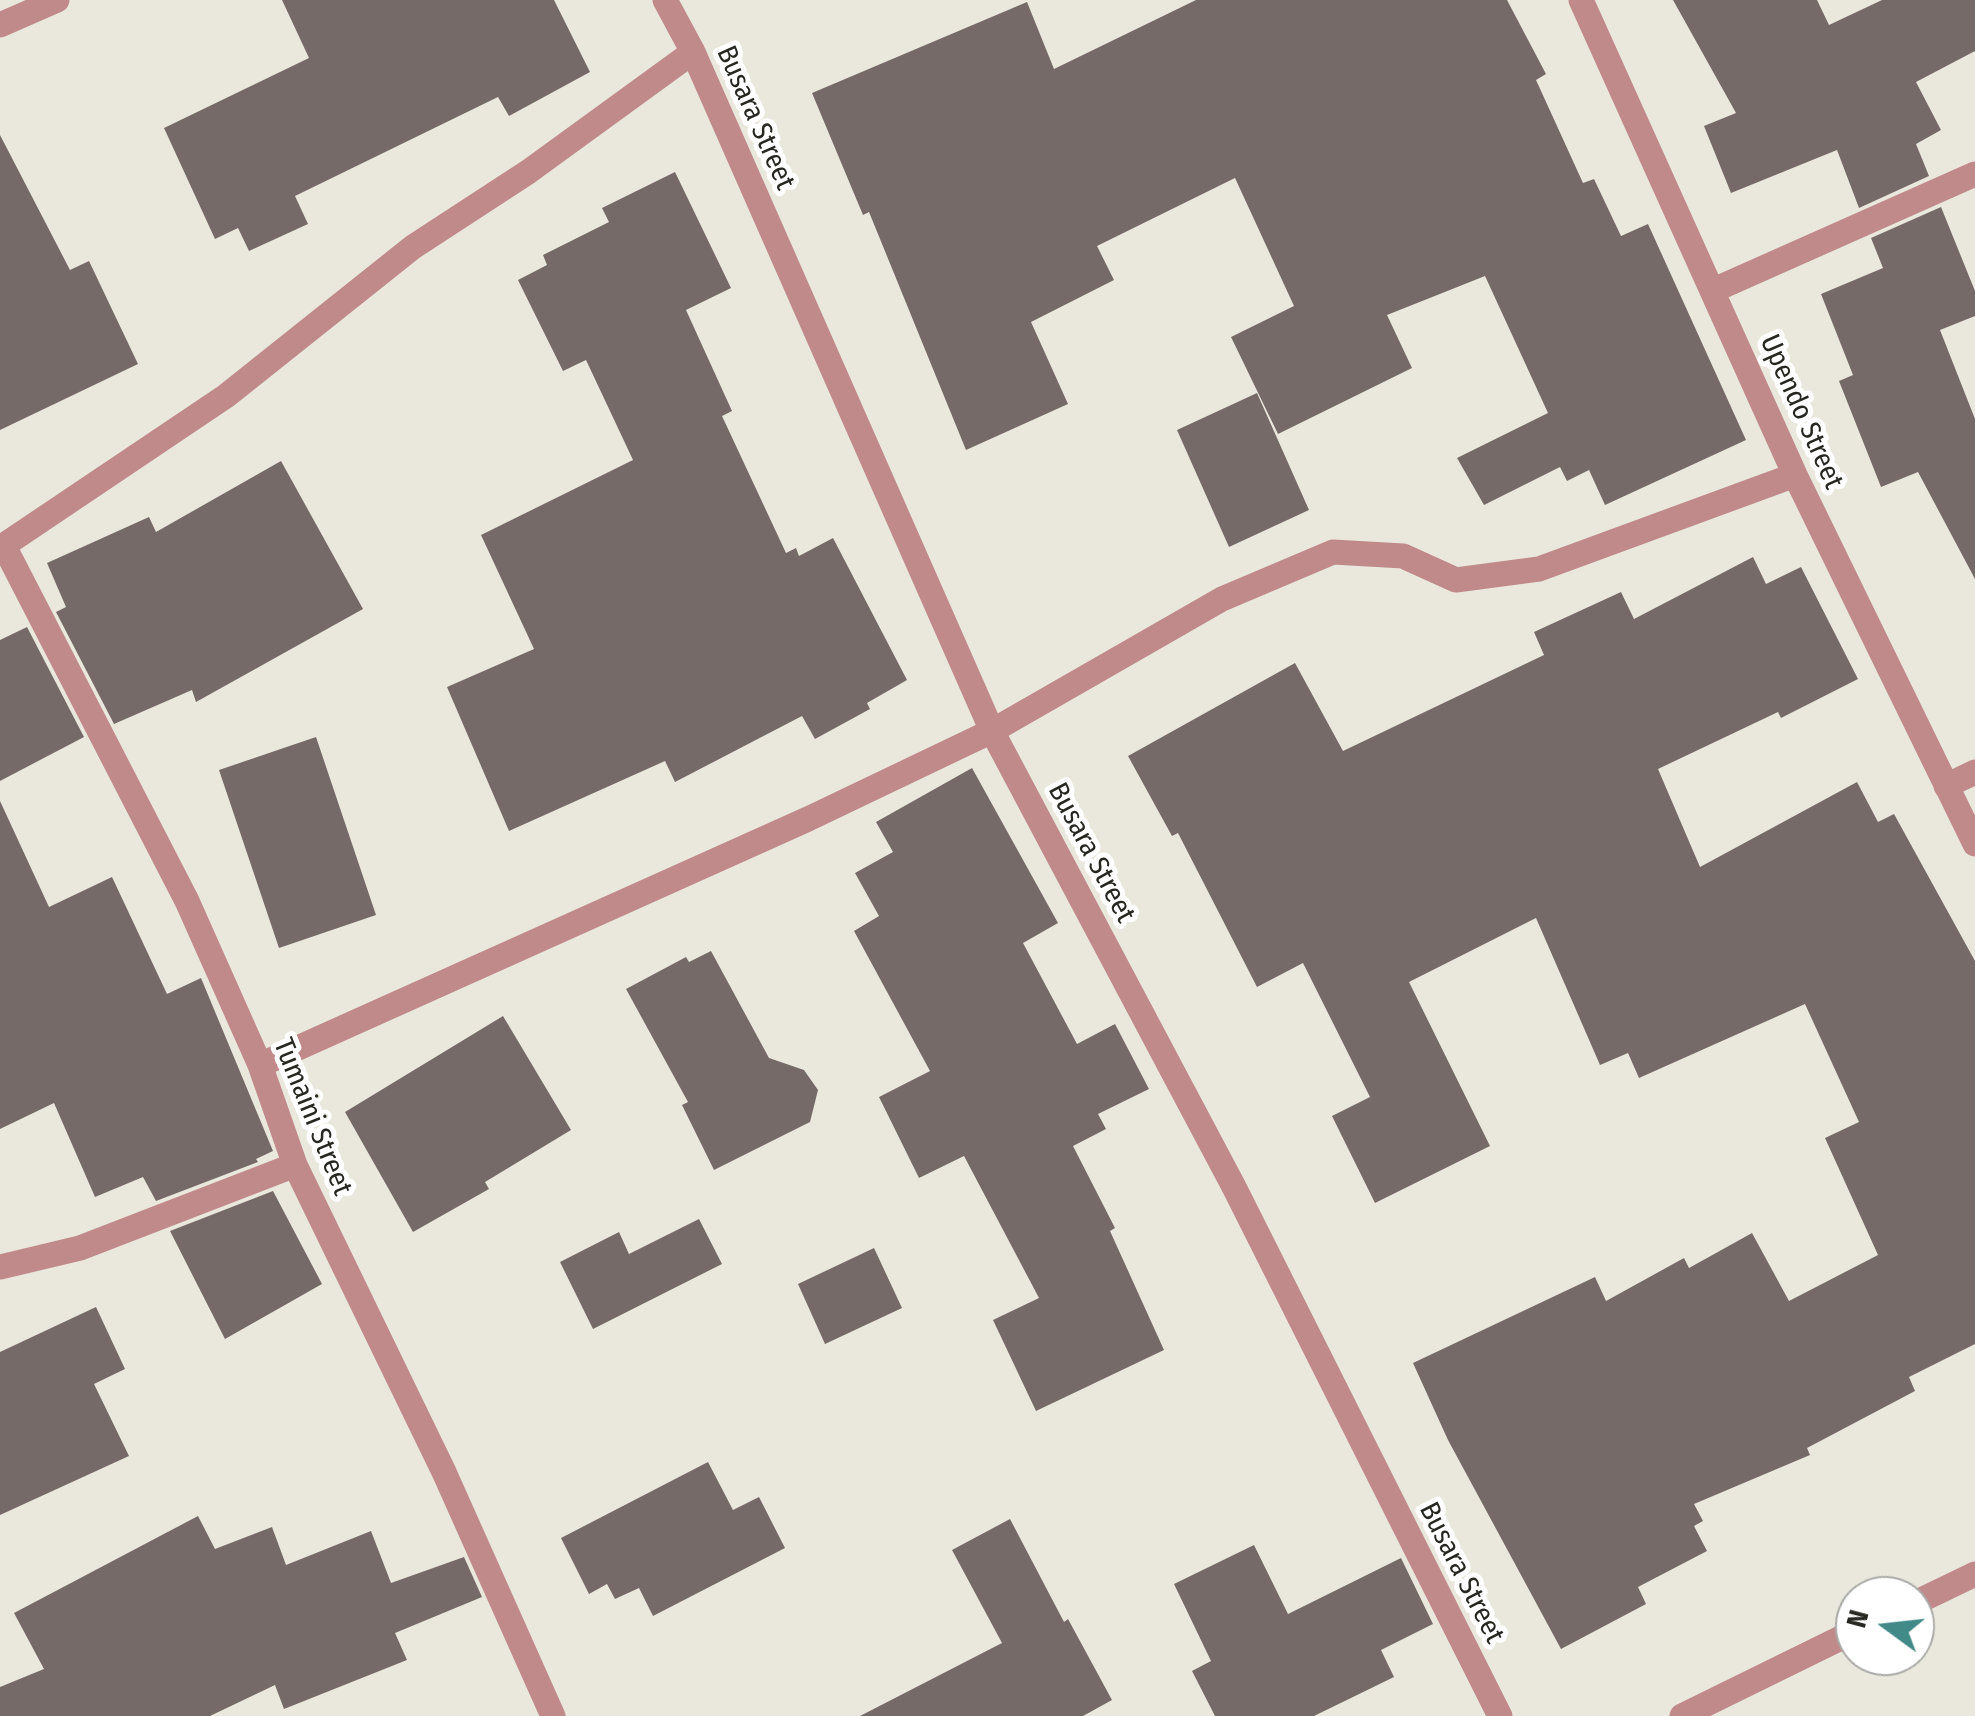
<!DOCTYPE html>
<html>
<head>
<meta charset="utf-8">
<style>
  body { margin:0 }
  #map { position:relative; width:1975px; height:1716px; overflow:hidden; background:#eae8dc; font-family:"Fira Sans Condensed",sans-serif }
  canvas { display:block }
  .north { position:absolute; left:1835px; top:1576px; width:100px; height:100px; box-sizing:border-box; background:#fff; border:2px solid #a9a9a7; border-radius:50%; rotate:285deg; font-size:28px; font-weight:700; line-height:40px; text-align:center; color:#272722 }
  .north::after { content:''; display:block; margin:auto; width:35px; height:45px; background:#428a88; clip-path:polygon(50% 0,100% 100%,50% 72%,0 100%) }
</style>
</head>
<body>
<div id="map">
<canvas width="1975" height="1716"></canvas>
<div class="north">N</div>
</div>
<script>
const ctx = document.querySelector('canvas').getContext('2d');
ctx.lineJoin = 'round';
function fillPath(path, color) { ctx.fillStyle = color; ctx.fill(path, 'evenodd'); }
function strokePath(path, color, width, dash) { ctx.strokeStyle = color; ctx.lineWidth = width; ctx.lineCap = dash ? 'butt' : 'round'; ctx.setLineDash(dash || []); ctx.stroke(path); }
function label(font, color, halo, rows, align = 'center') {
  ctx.font = font + ' "Fira Sans Condensed",sans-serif'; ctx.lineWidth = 10; ctx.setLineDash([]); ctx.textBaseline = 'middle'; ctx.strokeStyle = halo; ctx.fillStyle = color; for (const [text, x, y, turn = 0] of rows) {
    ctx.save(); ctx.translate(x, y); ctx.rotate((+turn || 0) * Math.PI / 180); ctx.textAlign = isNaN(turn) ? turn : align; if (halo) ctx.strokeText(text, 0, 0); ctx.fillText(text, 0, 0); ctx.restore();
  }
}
fillPath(new Path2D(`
  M282,0H554L590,72L509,116L498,97L295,196L308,224L249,251L238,228L215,239L164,128L309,58Z
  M1196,0H1507L1546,74L1536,80L1583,183L1594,179L1621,236L1648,224L1746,440L1605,505L1589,470L1567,481L1560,467L1484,505L1457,458L1548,413L1485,276L1387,315L1412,368L1278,434L1231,337L1294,306L1235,178L1097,246L1114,280L1031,322L1068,404L966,450L869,212L863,215L812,93L1027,2L1054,69Z
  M1673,0H1817L1829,25L1882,0H1975V51L1916,82L1941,130L1916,144L1929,176L1859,208L1837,150L1731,193L1704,126L1736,113Z
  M0,135L70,270L89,261L138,364L0,430Z
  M675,172L731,288L686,310L732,411L722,416L786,553L796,548L799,556L833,538L907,680L867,703L870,709L815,739L802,716L675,782L665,761L509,831L447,687L534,649L481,535L633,460L586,360L563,371L518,280L547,265L543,255L609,222L602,208Z
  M1941,207L1975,291V316L1940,330L1975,419V579L1918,472L1881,487L1839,381L1853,375L1821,294L1883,268L1871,238Z
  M1257,393L1309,510L1229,547L1177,430Z
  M281,461L363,609L196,702L192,690L114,724L56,612L66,607L47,563L149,517L156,532Z
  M1753,557L1766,584L1801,567L1858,679L1781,718L1778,712L1658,769L1700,867L1857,782L1878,822L1894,814L1975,961V1344L1909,1377L1915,1391L1807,1448L1810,1455L1694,1504L1703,1521L1694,1526L1707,1551L1638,1587L1646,1604L1561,1649L1448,1440L1413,1363L1595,1277L1606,1301L1684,1258L1689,1268L1752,1233L1789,1301L1878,1255L1825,1138L1859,1122L1805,1004L1639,1078L1628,1053L1600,1065L1536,918L1409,982L1490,1146L1375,1203L1332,1116L1370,1097L1303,963L1257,987L1178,833L1172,836L1128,756L1295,663L1343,751L1544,655L1534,632L1621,592L1634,619Z
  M27,627L84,737L0,781V640Z
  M316,737L376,915L279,948L219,770Z
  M972,768L1058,923L1023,943L1077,1044L1115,1024L1149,1089L1098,1114L1106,1129L1073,1146L1115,1228L1110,1231L1164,1350L1036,1411L993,1320L1039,1298L964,1156L919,1178L879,1097L930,1071L854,931L879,916L855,873L893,852L876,822Z
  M0,801L49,907L112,877L167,994L201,978L273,1151L256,1159L258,1162L156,1201L143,1177L95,1197L54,1103L0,1129Z
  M711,951L769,1058L804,1070L818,1090L810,1122L714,1170L682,1105L688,1102L626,989L686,957L689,962Z
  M503,1016L571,1130L485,1182L489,1189L413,1232L345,1112Z
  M273,1191L322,1284L225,1339L170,1231Z
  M699,1219L722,1264L593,1329L560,1262L619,1232L629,1254Z
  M874,1248L902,1308L825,1344L798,1284Z
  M96,1307L125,1369L94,1384L129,1456L0,1515V1352Z
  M708,1462L733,1510L759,1497L785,1548L653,1616L639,1588L615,1599L607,1584L589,1594L561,1538Z
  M198,1516L215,1549L272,1527L286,1565L371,1531L391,1583L464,1557L482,1597L395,1633L407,1660L284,1709L275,1685L210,1716H0V1687L44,1669L14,1613Z
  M1010,1519L1064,1622L1068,1619L1112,1700L1083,1716H860L1002,1643L952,1550Z
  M1254,1545L1288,1614L1401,1558L1433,1624L1381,1650L1394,1677L1314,1716H1215L1192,1671L1211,1661L1174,1584Z`), '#766a69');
strokePath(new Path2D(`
  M665,0L693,52L992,731L1234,1187L1500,1716
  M1581,0L1795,475L1975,844
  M0,25L57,0
  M1714,290L1975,174
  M4,546L187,901L260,1065L295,1165L444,1472L553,1716
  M0,548L226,396L413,247L528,172L693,52
  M1946,786L1975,772
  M260,1065L808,819L992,731L1222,599L1333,552L1403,556L1456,580L1539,569L1795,475
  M0,1267L80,1248L295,1165
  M1915,1603L1975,1574
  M1682,1716L1855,1631`), '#c08a8b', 25);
label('28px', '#272722', '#fff', [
  ["Busara Street",755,118,66],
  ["Upendo Street",1801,412,66],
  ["Busara Street",1091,853,62],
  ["Tumaini Street",312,1117,68],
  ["Busara Street",1461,1573,63]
]);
</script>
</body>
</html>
